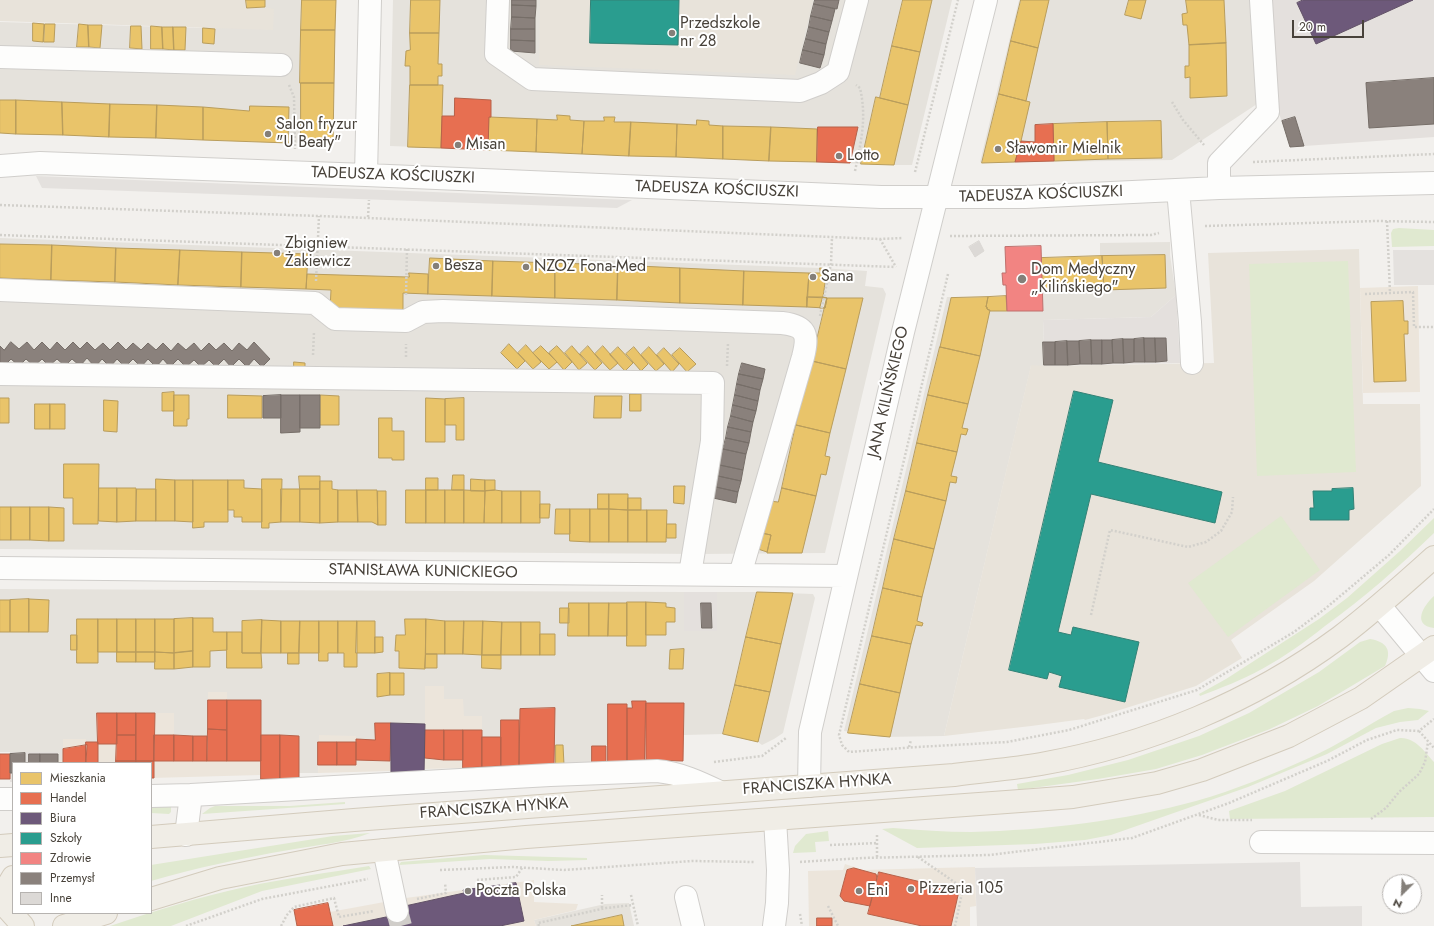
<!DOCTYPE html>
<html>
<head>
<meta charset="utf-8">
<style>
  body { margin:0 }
  #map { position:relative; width:1434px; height:926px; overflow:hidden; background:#f2f0ed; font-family:Jost,sans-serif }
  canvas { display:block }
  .legend { position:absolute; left:12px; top:762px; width:140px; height:152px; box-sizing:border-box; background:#fff; border:1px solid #b6b3b0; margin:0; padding:5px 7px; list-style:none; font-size:12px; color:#48423a }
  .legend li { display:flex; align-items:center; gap:8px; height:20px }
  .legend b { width:20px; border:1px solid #b6b3b0 }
  .north { position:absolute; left:1382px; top:874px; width:40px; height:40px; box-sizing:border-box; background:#fff; border:1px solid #b6b3b0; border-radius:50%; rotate:204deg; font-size:11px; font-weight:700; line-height:16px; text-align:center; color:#48423a }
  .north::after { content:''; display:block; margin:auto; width:14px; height:18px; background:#847f79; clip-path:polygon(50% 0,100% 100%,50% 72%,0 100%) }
  .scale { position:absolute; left:1292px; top:20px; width:72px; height:18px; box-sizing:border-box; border:2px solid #48423a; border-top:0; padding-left:5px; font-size:12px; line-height:14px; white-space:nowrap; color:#48423a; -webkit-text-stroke:3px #fff; paint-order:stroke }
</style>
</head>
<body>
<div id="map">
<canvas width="1434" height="926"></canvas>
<ul class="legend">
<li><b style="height:11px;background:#e9c46a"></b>Mieszkania</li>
<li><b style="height:11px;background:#e76f51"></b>Handel</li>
<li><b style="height:11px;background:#6d597a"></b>Biura</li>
<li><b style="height:11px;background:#2a9d8f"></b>Szkoły</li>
<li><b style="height:11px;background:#f28482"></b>Zdrowie</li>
<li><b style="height:11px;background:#8a817c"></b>Przemysł</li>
<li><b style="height:11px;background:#dcd9d6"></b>Inne</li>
</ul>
<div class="north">N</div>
<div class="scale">20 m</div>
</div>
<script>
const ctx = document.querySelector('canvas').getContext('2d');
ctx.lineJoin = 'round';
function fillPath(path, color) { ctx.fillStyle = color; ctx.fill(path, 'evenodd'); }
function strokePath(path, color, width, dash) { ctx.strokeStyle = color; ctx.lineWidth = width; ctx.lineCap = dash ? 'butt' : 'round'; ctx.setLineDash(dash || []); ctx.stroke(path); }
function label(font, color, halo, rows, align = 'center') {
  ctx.font = font + ' Jost,sans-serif'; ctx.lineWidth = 4; ctx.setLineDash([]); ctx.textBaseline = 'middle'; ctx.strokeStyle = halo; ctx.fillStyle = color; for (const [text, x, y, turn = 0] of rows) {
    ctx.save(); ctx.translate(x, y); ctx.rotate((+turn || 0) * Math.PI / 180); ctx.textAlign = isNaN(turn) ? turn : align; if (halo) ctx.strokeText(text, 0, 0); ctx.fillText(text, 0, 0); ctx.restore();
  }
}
fillPath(new Path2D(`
  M246,0H336L333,144L0,133V22L203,28L265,7L247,8Z
  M393,0H952L912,165H894L390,146Z
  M1019,0H1254L1257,104L1172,160L982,163L980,162Z
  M0,238L820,268L867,271L865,286L883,288L886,294L825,553L700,554L0,549Z
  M1170,242V255L1176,295L1151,317L1043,320L1045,366H1031L944,736L883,737L844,731L947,297H988L986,307L990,311H1007L1041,258L1100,257V243Z
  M0,589L684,592V631H717V592H757L813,594L815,598L783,733L774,739L762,745L758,742L723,734L684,735V703L627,708L608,744L588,764L554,765L520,720H501V737H482V716H463L444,699V686H425V724H375V740L356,739V736L318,742V773H299V736L261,735L227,700V692L208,729L207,736L174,735L173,713H98V742H86V739L63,760H58L57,752H0Z
  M629,903L634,926H536L534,920L605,904Z`), '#e5e2dc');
fillPath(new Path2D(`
  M1418,286L1420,392L1363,393L1360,288Z
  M425,686H444V699H463L464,716H482V737H501V720H520V709L555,708L554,765L425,769L424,775H391L390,771L318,773L319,735L356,736V739L375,740V723L425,724Z
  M208,692H227V700H261L262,735L299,736V779L261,775L151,778V763H58V760H63V739H86V742H97V713H174V735L207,736Z
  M845,864L863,870L975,867L976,906L970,907V926H809L808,871L843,870Z
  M534,880V902L578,904L576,910L534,920L536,926H333L330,912L406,898Z`), '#ece5db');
fillPath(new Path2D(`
  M1268,0H1434V137L1290,147L1272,92Z
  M1176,295L1180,363L1045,366L1043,320L1151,317Z
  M684,592H717V631H684Z
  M10,752H57L58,763H13V782H10Z`), '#e4e0dd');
fillPath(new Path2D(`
  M0,0H246L247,8L265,7L274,9L273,30L0,21Z
  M540,0H813L795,75L539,65Z
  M1359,249L1363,404H1420L1421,486L1314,581L1231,640L1242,658L1196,686L1107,714L1085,720L1084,719L1031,726L944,736L1031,365L1044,366L1214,363L1208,253Z`), '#e8e3da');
fillPath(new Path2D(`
  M1399,228L1434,230V246L1392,247L1391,233L1393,229Z
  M1348,261L1356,472L1257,476L1249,264Z
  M1281,516L1320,570L1228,637L1188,583Z
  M1434,518V533C1400,566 1364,598 1325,626C1305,642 1284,657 1262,669C1242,680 1221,688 1200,696L1199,694L1226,679L1319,619L1347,598L1400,551Z
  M1434,596V628C1411,625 1424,605 1434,596Z
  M1370,639C1387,642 1392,650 1385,666L1318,706L1270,729L1202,755L1156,769L1098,779L1018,790L1017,784L1068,775L1128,760L1199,736L1249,713L1319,672L1360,642Z
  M1408,708L1420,709L1429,711L1418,720L1400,722L1376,728L1327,754L1248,787L1111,835L1085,840L1035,844L917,848L882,829L893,828C919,830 945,832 971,832C1047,830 1123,821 1196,801C1235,790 1273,774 1309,758C1339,745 1366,726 1394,711Z
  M1400,738C1415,737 1425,752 1434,762V817L1230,819L1229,811L1285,791L1382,744Z
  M345,802V804L202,814L210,808L215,806H290Z
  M151,803L168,804L171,807V812L169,814L151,813Z
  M828,831L829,841L815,842L816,852L793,853L795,846L806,834Z
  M370,833C344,843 316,845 289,850C242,858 196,868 151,881V865L333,836Z
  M484,855L587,858V860L548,861L490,859L399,865L401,862Z
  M369,866L371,869L262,891L171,926H110C154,911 199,897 245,887C286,878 328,873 369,866Z`), '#e0e9d0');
fillPath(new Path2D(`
  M36,176L631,200H632L617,208L42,188Z
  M1393,250H1434V285H1394Z
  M1300,862L1301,907L1362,906V926H977L975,868Z`), '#e4e1de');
const homes = new Path2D(`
  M246,0H265V7L247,8Z
  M302,0H336L335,30H301Z
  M411,0H440L439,33H410Z
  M903,0H932L920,52L892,46Z
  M1021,0H1049L1038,48L1011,41Z
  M1129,0H1146L1141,19L1125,15Z
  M1186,0H1224L1226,43L1189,45L1187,25H1183L1182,14L1187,13Z
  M33,23L44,24L43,42L33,41Z
  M45,24H55L54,42H44Z
  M79,24L88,25L89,47H77Z
  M88,25H102L100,48L89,47Z
  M131,26H141L142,49L130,48Z
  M151,26L162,27L163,49H151Z
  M162,27H173L174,50L163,49Z
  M173,27H186L185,50H174Z
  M203,28L215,29L214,44L203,43Z
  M301,30H335L334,83H300Z
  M410,33H439L438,64H442V76H438V85H410V66H405L406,51L410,50Z
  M1011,41L1038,48L1026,101L999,94Z
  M1226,43L1227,96L1190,98V77L1185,78V66H1189V45Z
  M892,46L920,52L908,105L880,98Z
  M301,83H334L333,144L301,143Z
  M410,85H443L441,148L408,147Z
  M999,94L1030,102L1021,141L1015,162L982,163Z
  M876,97L908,105L894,165L861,164Z
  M0,100H16V134L0,133Z
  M16,100L62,102L63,135L16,134Z
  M62,102L110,104L109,137L63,135Z
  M110,104L157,105L156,138L109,137Z
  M157,105L203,107V140L156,138Z
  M250,106L289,107L288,141L289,143L203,140V107L249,111Z
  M557,115L570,116V120L584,121L582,154L536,152L537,119L557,120Z
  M489,117L537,119L536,152L488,150Z
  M604,117H615L614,122H631L629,156L582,154L584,121H604Z
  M697,120L709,121V125L723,126V159L676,157L677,124L696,125Z
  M1161,121L1162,158L1108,159L1107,122Z
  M631,122L677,124L676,157L629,156Z
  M1107,122L1108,159L1054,161L1053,124Z
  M723,126L771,127L769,161L723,159Z
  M771,127L817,129V162L769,161Z
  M0,244L52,245L51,280L0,278Z
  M52,245L116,248L115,282L51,280Z
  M116,248L180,250L178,285L115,282Z
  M180,250L242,252L241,287L178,285Z
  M242,252L308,254L306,289L241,287Z
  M1165,255L1166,288L1104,290L1102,256Z
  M1102,256L1104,290L1042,291L1041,258Z
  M430,258L493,261L492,296L428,294Z
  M493,261L555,263V298L492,296Z
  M555,263L618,265L617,300L555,298Z
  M618,265L680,268V303L617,300Z
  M680,268L744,271L743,305L680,303Z
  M820,268L827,269L823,297H807L809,273H820Z
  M744,271L809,273L807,307L743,305Z
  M409,273L428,274V294L403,293V313L330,310L331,290L306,289L307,274L407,277H409Z
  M1006,296L1007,311H990L987,309V307H986L988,297Z
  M807,297L827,298L825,308L807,307Z
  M823,297L827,298L825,308H820Z
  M988,297L986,307H987V309L990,310L980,356L940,347L951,298Z
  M827,298H863L846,369L812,361Z
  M1403,301L1404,321H1408V334H1404L1406,381L1374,382L1371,302Z
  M509,344L525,361L517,369L501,353Z
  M526,345L541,362L533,369L518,353Z
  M541,346L557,362L549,369L533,353Z
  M557,346L572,362L564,370L549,353Z
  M572,346L587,363L579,370L565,353Z
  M588,346L602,363L595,370L580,354Z
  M603,346L618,363L610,370L595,354Z
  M618,347L633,363L625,371L610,355Z
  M634,347L648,364L641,371L626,354Z
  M649,347L664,364L656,371L641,355Z
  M940,347L980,356L968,404L928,395Z
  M664,348L679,364L672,372L657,355Z
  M680,348L696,364L687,372L672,355Z
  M812,361L846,369L830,433L796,425Z
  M294,362L305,363V370L294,369Z
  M174,392V411H162V393Z
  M630,394H641V411H630Z
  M174,395H189V419H187V426H174Z
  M228,395L262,396V418H228Z
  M320,395L339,396V425H319Z
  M928,395L968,404L962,428L968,429L966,435L961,434L957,452L917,443Z
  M595,396H622L621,418H594Z
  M0,398H9V423H0Z
  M426,398L445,399V442H426Z
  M464,398V440H456V425H445V399Z
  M104,400L118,401L117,432L104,431Z
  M35,404H50V429H35Z
  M50,404H65V429H50Z
  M379,418H392V431H404V460H392V458H379Z
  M796,425L830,433L825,456L830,457L826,475L821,474L816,496L782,488Z
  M917,443L957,452L951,476L957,477L956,483L950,482L946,501L906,491Z
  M64,464H99L98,524H73V498H64Z
  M453,475H464V490H452Z
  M299,476H320V489H300Z
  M426,478H438V490H426Z
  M156,479L175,480V521H156Z
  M262,479H282L281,522L269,523V528H262Z
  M471,479L485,480V491H471Z
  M175,480H193V522L175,521Z
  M193,480H228V522H204V527L193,528Z
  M228,480H244V488L262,489V522H242V517H234V510H228Z
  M485,480H495V490L485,491Z
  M320,481H332V489L338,490V522L320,523Z
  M674,486H685L684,504L674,503Z
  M99,488H117V522L99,521Z
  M117,488H136V521L117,522Z
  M782,488L816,496L802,553H767L771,535L762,533L769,501L778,502Z
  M137,489H156V521H136Z
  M281,489H300V522H281Z
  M300,489H320V523L300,522Z
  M338,490H357L358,522H338Z
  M357,490H377L378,525L372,522H358Z
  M406,490H426V523H406Z
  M426,490H445V523H426Z
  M445,490H464V523H445Z
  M464,490L485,491L484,523H464Z
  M495,490L502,491V523H484L485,491Z
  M378,491H386V525H378Z
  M502,491H521V523H502Z
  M521,491H540V523H521Z
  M906,491L946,501L934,549L894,539Z
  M598,494H609V509H598Z
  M609,494H628V510L609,509Z
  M628,498H641V510H628Z
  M540,504H550L549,518H540Z
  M0,507H11V540H0Z
  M11,507H30V540H11Z
  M30,507H49V541L30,540Z
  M49,507L64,508V541H49Z
  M556,509H570V534H555Z
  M570,509H590V542L570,541Z
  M590,509H609V542H590Z
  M609,509L628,510V542H609Z
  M628,510H647V542H628Z
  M647,510H667L666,542H647Z
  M667,524H676V538H667Z
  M761,533L771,535L767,552L758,549Z
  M894,539L934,549L922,597L883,588Z
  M883,588L922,597L917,621L923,623L922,626L916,625L911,644L872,636Z
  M757,592L793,593L781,644L746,637Z
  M29,599L49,600L48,632H29Z
  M29,599V632H10V600Z
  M0,600H10V632H0Z
  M627,602H646V646H627Z
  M646,602L666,603V607L675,608V622H666V635H646Z
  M569,603H589V636H568Z
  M589,603H609L608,636H589Z
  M609,603H627V636H608Z
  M560,608H569V623H560Z
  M193,618H213V632H227V650L210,651V667H193Z
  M193,618V651L174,653V619Z
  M77,619H98V663H77Z
  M98,619H117V652H98Z
  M117,619H136V652H117Z
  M136,619H155V652H136Z
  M155,619H174V653L155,652Z
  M405,619H426L425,669L399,668V651H395L396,635H405Z
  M426,619L445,621V654H426Z
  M262,620L261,653H242V621Z
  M262,620L281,621V653H261Z
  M281,621H300L299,653H281Z
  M300,621H319V653H299Z
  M319,621H338V653H328V661H319Z
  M338,621H357V667H344V653H338Z
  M357,621H375V653H356Z
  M445,621H464L463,654H445Z
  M464,621H483L482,655L463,654Z
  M483,621L502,622L501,655H482Z
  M502,622H521V655H501Z
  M521,622H540V655H521Z
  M227,632H242V653H261L262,668H227Z
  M540,634H555V655H540Z
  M71,635H77V650H71Z
  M872,636L911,644L900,693L860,684Z
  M375,637H383V652L375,653Z
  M746,637L781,644L770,692L735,685Z
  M684,649L683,669H669L670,650Z
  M193,651V667L174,669V653Z
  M117,652H136V662H117Z
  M136,652H155V662H136Z
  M155,652L174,653V669H155Z
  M288,653H299V664H288Z
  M426,654H437V668H425Z
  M482,655H501V669L482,668Z
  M390,673V695L377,697V674Z
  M390,673H404V695H390Z
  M860,684L900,693L890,737L848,733Z
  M735,685L770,692L758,742L723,734Z
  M556,745H563L564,765H556Z
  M622,915L624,926H571L580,924Z`);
fillPath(homes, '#e9c46a');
strokePath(homes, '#b99d5c', 1);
const shops = new Path2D(`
  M455,98L491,100V117H489L488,150L441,148L442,116H454Z
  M1053,124L1054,161L1015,162L1021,141L1035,142V125Z
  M818,127H858L850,163L817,162Z
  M208,700H227V730L208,729Z
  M227,700H261V761H227Z
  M632,701H646V760L627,763V708H632Z
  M646,703H684L683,761L645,760Z
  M608,704H627V763L608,764Z
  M555,708L554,765L519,766L520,709Z
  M97,713H117V744H98Z
  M117,713H136V735H117Z
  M136,713H155L154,761H136Z
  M501,720H519V766H501Z
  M375,723H391L390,761L356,760V739L375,740Z
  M208,729L227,730V761H207Z
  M425,730H444V760L425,758Z
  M444,730H463V760H444Z
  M463,730H482V767L463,768Z
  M117,735H136V761H116Z
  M154,735H174V761H154Z
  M174,735L193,736V761H174Z
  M261,735H280V779H261Z
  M280,735L299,736V779H280Z
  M193,736H207V761H193Z
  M482,737H501V766L482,767Z
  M86,742H98V763H86Z
  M318,742H337V765H318Z
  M337,742H356V765H337Z
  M87,745L86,763H63V749Z
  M592,746H606V764H592Z
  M0,754H10V779H0Z
  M116,761H136V763H116Z
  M136,761H154V778H151V763H136Z
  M854,868L876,874L877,878L870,906L844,901L840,896L847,870Z
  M879,872L959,891L951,926H922L868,914Z
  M328,903L333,926H297L294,910Z
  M817,918H832V926H817Z`);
fillPath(shops, '#e76f51');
strokePath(shops, '#b7624a', 1);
const offices = new Path2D(`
  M1303,0H1413L1316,44L1297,3Z
  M391,723L425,724L424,775V772H391V775Z
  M516,883L524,921L500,926H343L386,917L405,907V906L464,893L463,890L500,885L501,887L508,885V884Z`);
fillPath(offices, '#6d597a');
strokePath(offices, '#625267', 1);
const schools = new Path2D(`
  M591,0H679L678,45L590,43Z
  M1074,391L1113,400L1098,462L1222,492L1215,523L1091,494L1058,632L1071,635L1073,627L1139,642L1125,702L1059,687L1062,676L1049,672L1047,679L1009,670Z
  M1353,488L1354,509L1349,510V520H1310V508H1314L1313,491H1332V489Z`);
fillPath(schools, '#2a9d8f');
strokePath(schools, '#338276', 1);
const health = new Path2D(`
  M1041,246L1043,311H1007L1006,285H1003L1002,273H1006L1005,247Z`);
fillPath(health, '#f28482');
strokePath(health, '#bf706c', 1);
const industry = new Path2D(`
  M512,0H536V6L512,5Z
  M815,0H839L837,9L814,4Z
  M814,4L835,9L832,21L811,16Z
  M512,5L536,6L535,18L512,17Z
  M811,16L832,21L829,32L809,27Z
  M512,17L535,18V29H511Z
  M809,27L829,32L826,44L806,39Z
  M511,29H535V41L511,40Z
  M806,39L826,44L824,55L803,50Z
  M511,40L535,41V53L511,51Z
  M803,50L824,55L820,68L800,63Z
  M1434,78V124L1369,128L1366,83Z
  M1295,117L1304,146L1290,147L1282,121Z
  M1144,338L1145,362H1134V339Z
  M1144,338H1155L1156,362H1145Z
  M1155,338H1166L1167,361L1156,362Z
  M1123,339L1124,363H1113L1112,340Z
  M1123,339H1134V362L1124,363Z
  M1091,340L1092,364H1080L1079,341Z
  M1091,340H1102V364H1092Z
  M1102,340H1112L1113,363L1102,364Z
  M1067,341H1079L1080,364L1068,365Z
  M1067,341L1068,365H1055V342Z
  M11,342L19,349L27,342L34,350L42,342L50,350L57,342L65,350L73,342L80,349L87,342L95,350L103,343L110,350L118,342L126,350L133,343L141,350L148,343L156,350L163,343L171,351L178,343L186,350L194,343L201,351L209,343L216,350L224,343L232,351L239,343L247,350L254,342L270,359L262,367L254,359L247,367L239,359L231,367L224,359L216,367L209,360L201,367L194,360L186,367L178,359L170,367L163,359L156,367L148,359L141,367L133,359L125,367L117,359L110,367L102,359L95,367L87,358L80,366L72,359L65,366L57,359L49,366L42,359L34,366L26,359L19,366L11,359L4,366L0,363V346L4,350Z
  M1043,342H1055V365H1044Z
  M742,363L765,369L763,379L739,374Z
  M739,374L763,379L760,390L737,384Z
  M737,384L760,390L758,401L735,395Z
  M281,395H300V432L281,433Z
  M281,395V418H263V396Z
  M300,395H320V428H300Z
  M735,395L758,401L756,411L733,405Z
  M733,405L756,411L753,422L731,416Z
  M731,416L753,422L751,432L728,427Z
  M728,427L751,432L749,443L726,438Z
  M726,438L749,443L746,454L723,449Z
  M723,449L746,454L743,470L719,465Z
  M720,465L743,470L741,481L718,476Z
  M718,476L741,481L738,492L716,487Z
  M716,487L738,492L736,503L713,498Z
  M701,603H711L712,628H702Z
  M25,753V763H13V773H10V754Z
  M29,754H40V763H29Z
  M40,754H58V763H40Z`);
fillPath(industry, '#8a817c');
strokePath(industry, '#766e68', 1);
const building = new Path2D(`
  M979,241L984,251L975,257L969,247Z`);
fillPath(building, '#dcd9d6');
strokePath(building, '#dad7d3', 1);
strokePath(new Path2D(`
  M397,911L401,926`), '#d0cdc9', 22, [22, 11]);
const minor = new Path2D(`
  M498,0L496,54L532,79L800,91L821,83L838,72L857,0
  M0,57L281,65
  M0,166L40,163L366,175L881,197H1025L1219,188L1434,183
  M366,175L370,0
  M1219,188V163L1268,112L1261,0
  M1178,190L1190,322L1192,363
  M0,290L315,303L335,319L406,321L423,312L443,311L782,323C806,326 809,334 803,357L740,575
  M0,374L713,383L712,441L690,574
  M0,568L846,576
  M1380,606L1434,671
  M809,786L810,732L903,332L986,0
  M151,796L191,795
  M0,799H13
  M186,835L191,795L550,775L657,771C680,773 699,782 720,792
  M1261,842L1434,843
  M384,850L397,911
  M686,897L693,926
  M774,926L777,903L778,870L775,819`);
const major = new Path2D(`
  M151,837L354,820L954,775C983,771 1013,769 1041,764C1148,745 1252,702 1340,637C1373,612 1403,585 1434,557
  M0,846L13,845
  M13,877L7,887V908L23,926
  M151,899L220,878L342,854L526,837L1034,800L1073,797L1157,783L1202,770L1289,736L1361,698L1434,647
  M64,926L106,913`);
strokePath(minor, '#d0cecb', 24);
strokePath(major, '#d3cbbc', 24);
strokePath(new Path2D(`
  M289,85L294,97L295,149
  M1172,102L1183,120L1204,145
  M1253,162L1434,154
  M855,171C861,142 867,118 860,88L856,85
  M915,172L958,0
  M0,205L319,216L880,239L903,238
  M368,217L369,200
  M1387,221L1390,293
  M1205,226L1377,221L1434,222
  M0,235L895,267
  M950,236L1151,235L1159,233
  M880,239L896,267
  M948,274L839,735L842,745L849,752L917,747L1007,742L1069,730L1197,690L1294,632L1326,608L1389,555L1434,509
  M316,281L319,216
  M1365,294L1413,292L1414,327H1434
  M406,295L407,249
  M820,316L831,264L832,237
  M313,355L314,332
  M406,357V344
  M727,366L728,343
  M1091,615L1110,530L1188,547L1206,542L1221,531L1232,512L1233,497
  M1419,731L1434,748
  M909,747L911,740
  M714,762L762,756L786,738
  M1199,815L1218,820H1252
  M1371,819L1386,808L1399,792L1419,774L1425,762L1428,742
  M877,835V857
  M830,845L877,843
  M918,857L963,888L955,926
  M800,862L862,858L989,855L1132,838L1229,803L1327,761L1367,740L1397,730L1419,731L1434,719
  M440,870L513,867L564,870L692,861L755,862
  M477,880L516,877L522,868
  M631,895L638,926
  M417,899L446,893L445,883
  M828,906L838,926
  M602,908V895
  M800,914L802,926
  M186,926L262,899L368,879
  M281,926L287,915L294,907L334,898L339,917L374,911
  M539,926L538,923L606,908L633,905`), '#d2d0cb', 2.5, [2, 2]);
strokePath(minor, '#fdfdfc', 22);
strokePath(major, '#f0ede6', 22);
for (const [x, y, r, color] of [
  [672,33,4,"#847f79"],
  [268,134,4,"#847f79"],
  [458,145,4,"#847f79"],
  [998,149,4,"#847f79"],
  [839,156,4,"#847f79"],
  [277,253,4,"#847f79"],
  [436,266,4,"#847f79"],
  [526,267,4,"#847f79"],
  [813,277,4,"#847f79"],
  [1022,279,5,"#847f79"],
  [911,889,4,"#847f79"],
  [468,891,4,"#847f79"],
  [859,891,4,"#847f79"]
]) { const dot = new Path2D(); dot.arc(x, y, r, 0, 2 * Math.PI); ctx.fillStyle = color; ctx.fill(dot); strokePath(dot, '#fff', 1.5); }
label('16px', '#48423a', '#fff', [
  ["Przedszkole",680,24],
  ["nr 28",680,42],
  ["Salon fryzur",276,125],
  ["\"U Beaty\"",276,143],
  ["Misan",466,145],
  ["Sławomir Mielnik",1006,149],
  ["Lotto",847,156],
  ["Zbigniew",285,244],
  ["Żakiewicz",285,262],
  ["Besza",444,266],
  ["NZOZ Fona-Med",534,267],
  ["Dom Medyczny",1031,270],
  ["„Kilińskiego\"",1031,288],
  ["Sana",821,277],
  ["Pizzeria 105",919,889],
  ["Poczta Polska",476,891],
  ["Eni",867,891]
], 'left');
label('16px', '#48423a', '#fff', [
  ["TADEUSZA KOŚCIUSZKI",393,176,2],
  ["TADEUSZA KOŚCIUSZKI",717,190,2],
  ["TADEUSZA KOŚCIUSZKI",1041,195,-2],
  ["JANA KILIŃSKIEGO",889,392,-77],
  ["STANISŁAWA KUNICKIEGO",423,572,1],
  ["FRANCISZKA HYNKA",817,785,-4],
  ["FRANCISZKA HYNKA",494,809,-4]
]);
</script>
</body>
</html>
